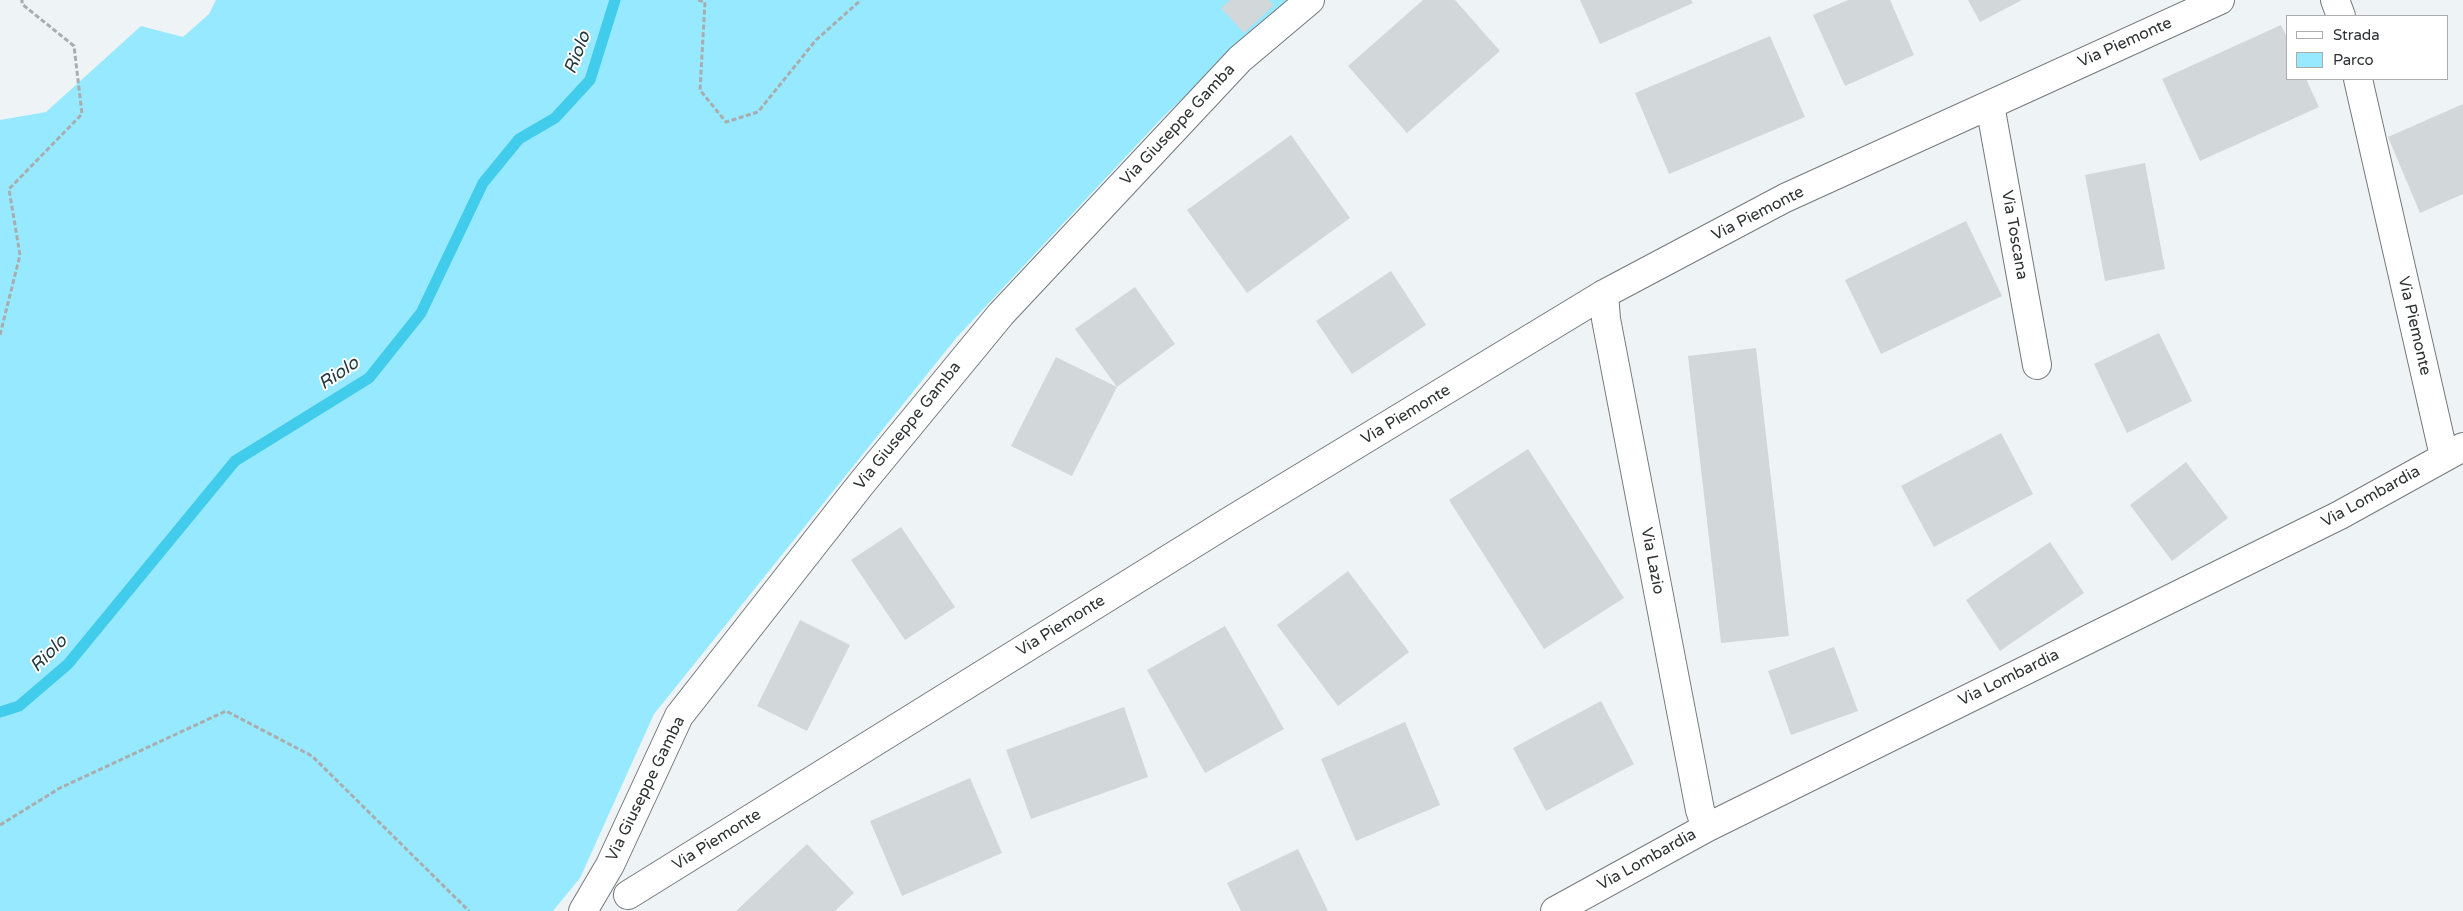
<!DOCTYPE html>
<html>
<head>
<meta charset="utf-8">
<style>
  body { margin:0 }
  #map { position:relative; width:2463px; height:911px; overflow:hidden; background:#eef4f5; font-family:"Varela Round",sans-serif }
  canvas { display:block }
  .legend { position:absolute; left:2286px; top:15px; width:162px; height:65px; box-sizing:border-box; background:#fff; border:1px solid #abacad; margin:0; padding:6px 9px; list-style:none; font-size:15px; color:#2e3031 }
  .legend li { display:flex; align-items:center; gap:10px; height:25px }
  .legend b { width:25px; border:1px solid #abacad }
</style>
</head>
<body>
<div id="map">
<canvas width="2463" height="911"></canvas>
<ul class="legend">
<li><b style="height:6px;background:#fff"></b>Strada</li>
<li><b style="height:14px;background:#97e9ff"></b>Parco</li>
</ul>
</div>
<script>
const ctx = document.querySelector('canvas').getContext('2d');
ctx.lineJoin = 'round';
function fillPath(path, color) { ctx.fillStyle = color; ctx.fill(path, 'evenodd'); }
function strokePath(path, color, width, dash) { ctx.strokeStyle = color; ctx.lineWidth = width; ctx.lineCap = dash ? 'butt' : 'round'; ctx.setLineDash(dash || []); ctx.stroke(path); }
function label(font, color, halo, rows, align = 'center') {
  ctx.font = font + ' "Varela Round",sans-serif'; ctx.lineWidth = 4; ctx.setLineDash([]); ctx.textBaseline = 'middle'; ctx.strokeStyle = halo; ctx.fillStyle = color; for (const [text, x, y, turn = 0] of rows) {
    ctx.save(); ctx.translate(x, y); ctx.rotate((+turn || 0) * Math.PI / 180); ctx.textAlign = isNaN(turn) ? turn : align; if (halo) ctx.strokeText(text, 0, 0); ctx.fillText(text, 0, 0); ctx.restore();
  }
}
fillPath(new Path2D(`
  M216,0H1287L1162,118L957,337L654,714L580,878L553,911H0V120L46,112L141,26L183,37L209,14Z`), '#97e9ff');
strokePath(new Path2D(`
  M0,712L19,706L68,664L235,461L369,378L421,313L483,183L519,139L555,118L590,80L615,0`), '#41cceb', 11);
fillPath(new Path2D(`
  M1230,0H1269L1274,5L1244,33L1221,8Z
  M1423,0H1455L1500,51L1407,133L1348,66Z
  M1580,0H1691L1693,3L1600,44Z
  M1848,0H1890L1914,55L1845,86L1813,15Z
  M1968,0H2022L1980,22Z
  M2281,25L2287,37V79H2306L2319,107L2200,161L2162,79Z
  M1770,36L1805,117L1669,174L1635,93Z
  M2463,104V194L2420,213L2388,137Z
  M1291,135L1350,218L1247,293L1187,210Z
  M2145,163L2165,269L2105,281L2085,175Z
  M1966,221L2002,296L1881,354L1845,280Z
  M1391,271L1426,325L1352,374L1316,321Z
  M1135,287L1175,344L1117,387L1072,476L1011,446L1056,357L1117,387L1075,329Z
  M2159,333L2192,401L2127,433L2094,364Z
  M1756,348L1789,636L1721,643L1688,356Z
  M2001,433L2033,494L1934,547L1901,486Z
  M1528,449L1624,598L1544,649L1449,500Z
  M2186,462L2228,518L2172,561L2130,505Z
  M901,527L955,607L905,640L851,560Z
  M2050,542L2084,593L2000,651L1966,600Z
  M1348,571L1409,652L1338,706L1277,625Z
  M800,620L850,645L807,731L757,706Z
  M1225,626L1284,729L1205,773L1147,670Z
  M1834,647L1858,711L1791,735L1768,671Z
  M1601,701L1634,764L1546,811L1513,748Z
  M1124,707L1148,777L1031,819L1006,750Z
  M1405,722L1440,805L1356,841L1321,759Z
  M970,778L1002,853L902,896L870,821Z
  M807,844L854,893L835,911H736Z
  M1298,849L1328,911H1241L1227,883Z`), '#d2d7d9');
const street = new Path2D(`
  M2335,0L2341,16
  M2358,79L2444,456
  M1990,105L2037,365
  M1604,294L1606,319L1700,810L1706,828
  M628,895L1230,521L1604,294L1785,198L2220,0
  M583,911L610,865L679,716L861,484L1001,314L1240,59L1310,0
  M1555,911L1706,828L2340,515L2463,447`);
strokePath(street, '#74797b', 30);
strokePath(new Path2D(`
  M698,0L705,2L700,90L726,122L758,112L816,40L861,0
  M0,335L20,255L9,189L82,114L74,46L22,4V0
  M0,825L60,788L226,711L312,756L469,911`), '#a9adae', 3, [5, 2.5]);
strokePath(street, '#fff', 28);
label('16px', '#2e3031', '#fff', [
  ["Via Piemonte",2125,43,-24],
  ["Via Giuseppe Gamba",1178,125,-47],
  ["Via Piemonte",1758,214,-27],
  ["Via Toscana",2014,235,80],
  ["Via Piemonte",2414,326,77],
  ["Via Piemonte",1406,415,-31],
  ["Via Giuseppe Gamba",908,426,-51],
  ["Via Lombardia",2371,497,-29],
  ["Via Lazio",1652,561,79],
  ["Via Piemonte",1061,626,-32],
  ["Via Lombardia",2009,678,-26],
  ["Via Giuseppe Gamba",646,789,-64],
  ["Via Piemonte",717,840,-32],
  ["Via Lombardia",1647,860,-29]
]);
label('italic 18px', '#22393f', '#fff', [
  ["Riolo",578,53,-69],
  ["Riolo",339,374,-34],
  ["Riolo",49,654,-45]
]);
</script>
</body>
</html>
